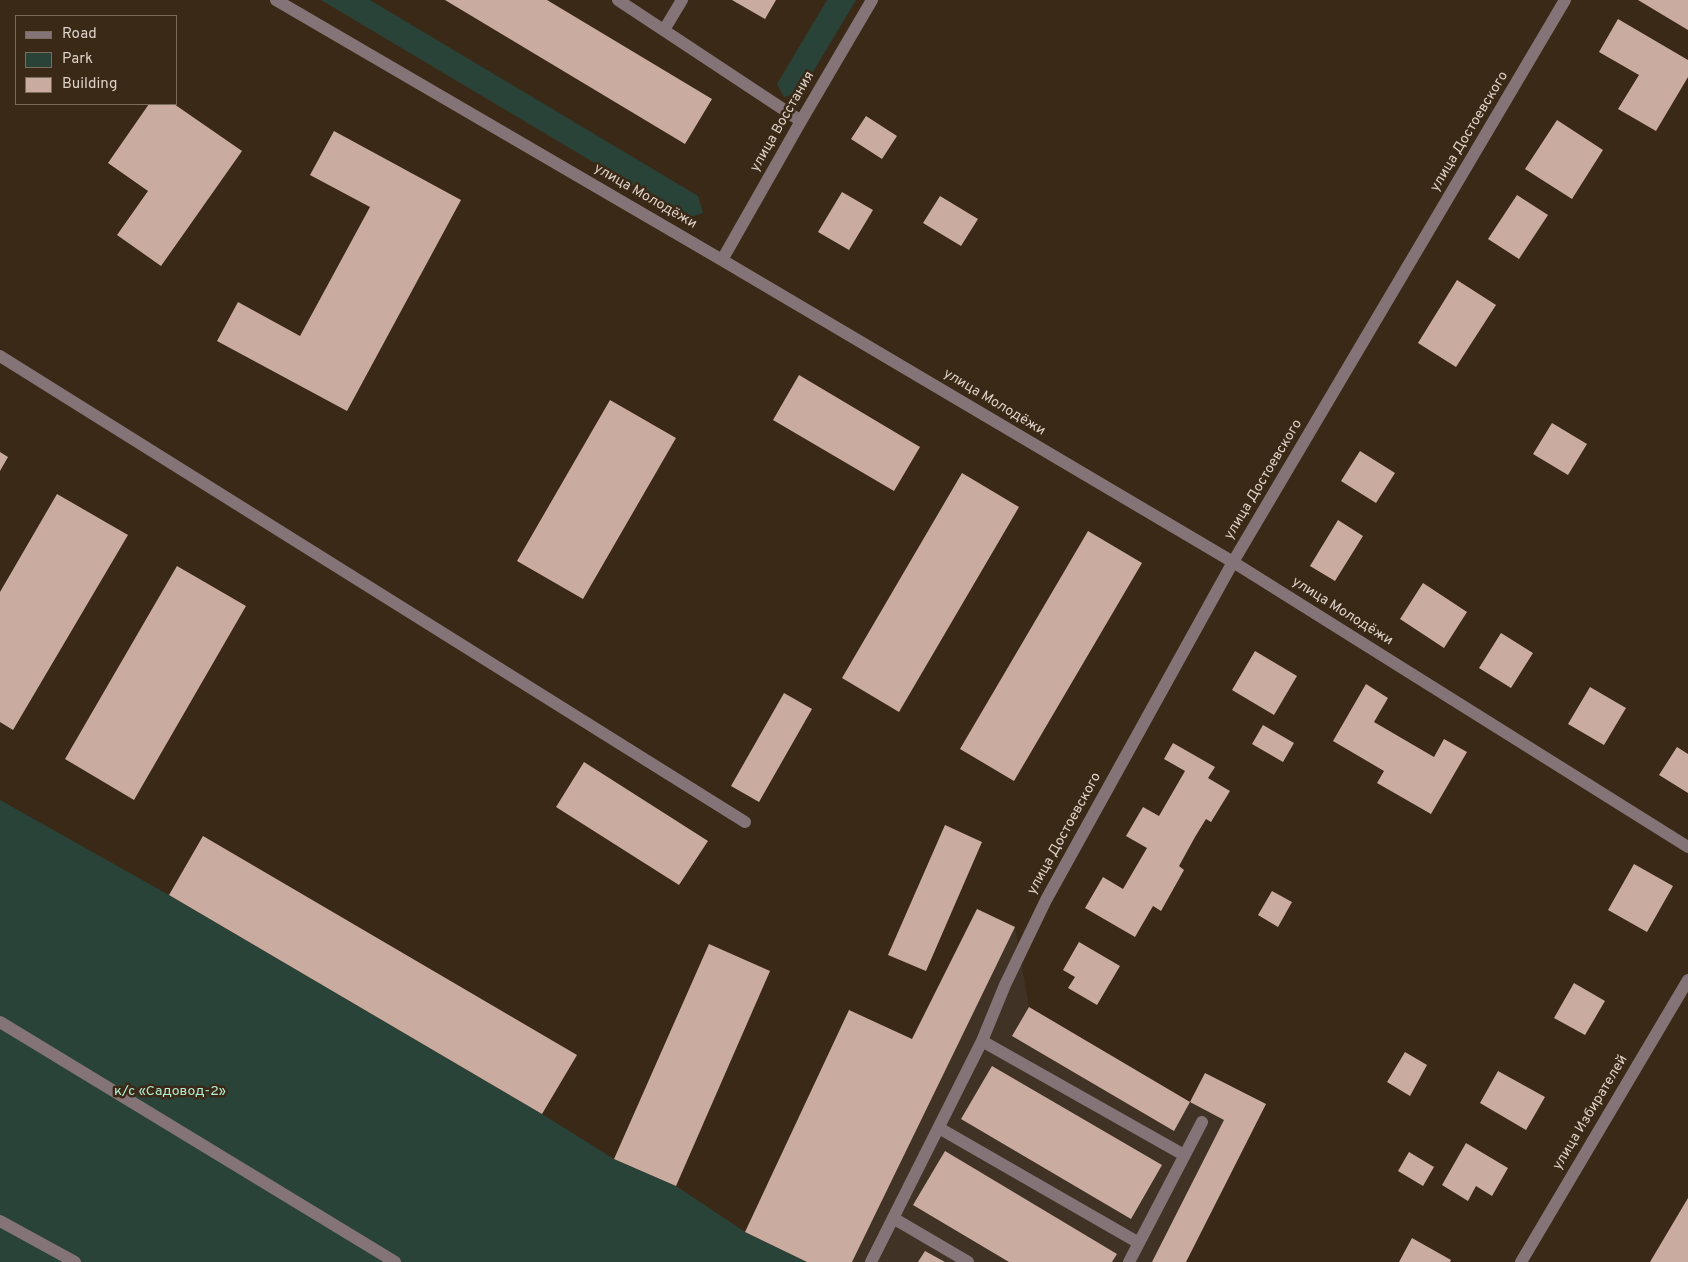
<!DOCTYPE html>
<html>
<head>
<meta charset="utf-8">
<style>
  body { margin:0 }
  #map { position:relative; width:1688px; height:1262px; overflow:hidden; background:#3b2917; font-family:Overpass,sans-serif }
  canvas { display:block }
  .legend { position:absolute; left:15px; top:15px; width:162px; height:90px; box-sizing:border-box; background:#3b2917; border:1px solid #7c6c5d; margin:0; padding:6px 9px; list-style:none; font-size:15px; color:#ddd1c6 }
  .legend li { display:flex; align-items:center; gap:10px; height:25px }
  .legend b { width:25px; border:1px solid #7c6c5d }
</style>
</head>
<body>
<div id="map">
<canvas width="1688" height="1262"></canvas>
<ul class="legend">
<li><b style="height:6px;background:#847477"></b>Road</li>
<li><b style="height:14px;background:#294338"></b>Park</li>
<li><b style="height:14px;background:#caab9f"></b>Building</li>
</ul>
</div>
<script>
const ctx = document.querySelector('canvas').getContext('2d');
ctx.lineJoin = 'round';
function fillPath(path, color) { ctx.fillStyle = color; ctx.fill(path, 'evenodd'); }
function strokePath(path, color, width, dash) { ctx.strokeStyle = color; ctx.lineWidth = width; ctx.lineCap = dash ? 'butt' : 'round'; ctx.setLineDash(dash || []); ctx.stroke(path); }
function label(font, color, halo, rows, align = 'center') {
  ctx.font = font + ' Overpass,sans-serif'; ctx.lineWidth = 5; ctx.setLineDash([]); ctx.textBaseline = 'middle'; ctx.strokeStyle = halo; ctx.fillStyle = color; for (const [text, x, y, turn = 0] of rows) {
    ctx.save(); ctx.translate(x, y); ctx.rotate((+turn || 0) * Math.PI / 180); ctx.textAlign = isNaN(turn) ? turn : align; if (halo) ctx.strokeText(text, 0, 0); ctx.fillText(text, 0, 0); ctx.restore();
  }
}
fillPath(new Path2D(`
  M977,909L1015,927L1029,1007L1190,1102L1205,1073L1266,1104L1186,1262H807L912,1039Z`), '#403225');
fillPath(new Path2D(`
  M321,0H370L698,196L703,213L687,218Z
  M827,0H856L801,92L784,97L777,84Z
  M0,800L169,895L542,1114L614,1159L676,1186L745,1232L807,1262H0Z`), '#294338');
fillPath(new Path2D(`
  M445,0H547L712,99L685,144Z
  M732,0H776L765,19Z
  M1638,0H1688V30Z
  M1618,19L1688,60V77L1656,131L1618,109L1639,75L1599,52Z
  M149,104H174L242,151L161,266L117,235L148,191L108,163Z
  M866,116L897,136L882,159L851,139Z
  M1557,120L1603,150L1572,199L1525,169Z
  M334,131L461,200L347,411L217,341L238,302L300,336L370,207L310,175Z
  M842,192L873,210L849,250L818,232Z
  M1517,195L1548,215L1519,259L1488,239Z
  M940,196L978,219L961,246L923,223Z
  M1457,280L1496,305L1456,367L1418,343Z
  M799,375L920,447L894,491L773,420Z
  M610,400L676,438L583,599L517,561Z
  M1552,423L1587,444L1568,475L1533,454Z
  M1360,451L1395,473L1376,503L1341,481Z
  M0,452L8,457L0,471Z
  M962,473L1019,507L899,712L842,678Z
  M57,494L128,535L13,730L0,722V592Z
  M1338,520L1363,536L1335,581L1310,566Z
  M1088,531L1142,563L1014,781L960,749Z
  M177,566L246,606L134,800L65,759Z
  M1423,583L1467,612L1444,648L1400,619Z
  M1501,633L1533,653L1511,688L1479,668Z
  M1255,651L1297,676L1274,715L1232,690Z
  M1366,684L1388,698L1374,722L1434,757L1444,739L1467,752L1431,814L1377,783L1384,771L1333,741Z
  M1590,687L1626,708L1604,745L1568,724Z
  M784,693L812,709L759,802L731,786Z
  M1263,725L1294,743L1283,762L1252,744Z
  M1173,743L1215,767L1208,778L1230,791L1211,822L1206,819L1195,837L1179,866L1184,870L1161,911L1153,906L1135,937L1085,908L1103,877L1123,889L1147,848L1126,836L1143,807L1159,816L1185,771L1164,759Z
  M1677,747L1688,754V793L1659,775Z
  M584,762L708,841L679,885L556,807Z
  M945,825L982,842L926,971L888,955Z
  M203,836L577,1055L542,1114L169,895Z
  M1634,864L1673,886L1647,932L1608,910Z
  M1272,891L1292,902L1278,927L1258,915Z
  M977,909L1015,927L852,1262H807L745,1232L849,1010L912,1039Z
  M1079,942L1120,966L1097,1005L1068,988L1075,977L1063,970Z
  M709,944L770,971L676,1186L614,1159Z
  M1574,983L1605,1001L1585,1035L1554,1018Z
  M1029,1007L1190,1102L1174,1131L1012,1036Z
  M1405,1052L1427,1065L1410,1096L1387,1082Z
  M992,1066L1162,1165L1131,1219L961,1119Z
  M1498,1071L1545,1097L1526,1130L1480,1103Z
  M1205,1073L1266,1104L1186,1262H1152L1224,1120L1190,1102Z
  M1466,1143L1508,1168L1492,1196L1476,1186L1468,1201L1442,1185Z
  M945,1151L1117,1254L1112,1262H1009L913,1205Z
  M1409,1152L1434,1167L1423,1186L1398,1171Z
  M1688,1198V1262H1650Z
  M1412,1238L1451,1260L1450,1262H1399Z
  M925,1251L945,1262H918Z`), '#caab9f');
strokePath(new Path2D(`
  M276,0L722,260L1233,562L1688,847
  M618,0L801,121
  M664,30L682,0
  M722,260L801,121L872,0
  M0,356L745,822
  M0,1022L395,1262
  M982,1041L1184,1155
  M939,1128L1139,1243
  M893,1218L968,1262
  M0,1221L75,1262
  M871,1262L982,1041L1005,985L1046,900L1233,562L1565,0
  M1129,1262L1202,1122
  M1521,1262L1688,980`), '#847477', 12);
label('14px', '#ddd1c6', '#3b2917', [
  ["улица Восстания",783,122,-60],
  ["улица Достоевского",1470,132,-59],
  ["улица Молодёжи",645,197,30],
  ["улица Молодёжи",994,403,31],
  ["улица Достоевского",1264,480,-59],
  ["улица Молодёжи",1342,612,32],
  ["улица Достоевского",1065,834,-61],
  ["улица Избирателей",1591,1113,-59]
]);
label('14px', '#afecd0', '#3b2917', [
  ["к/с «Садовод-2»",170,1092]
]);
</script>
</body>
</html>
